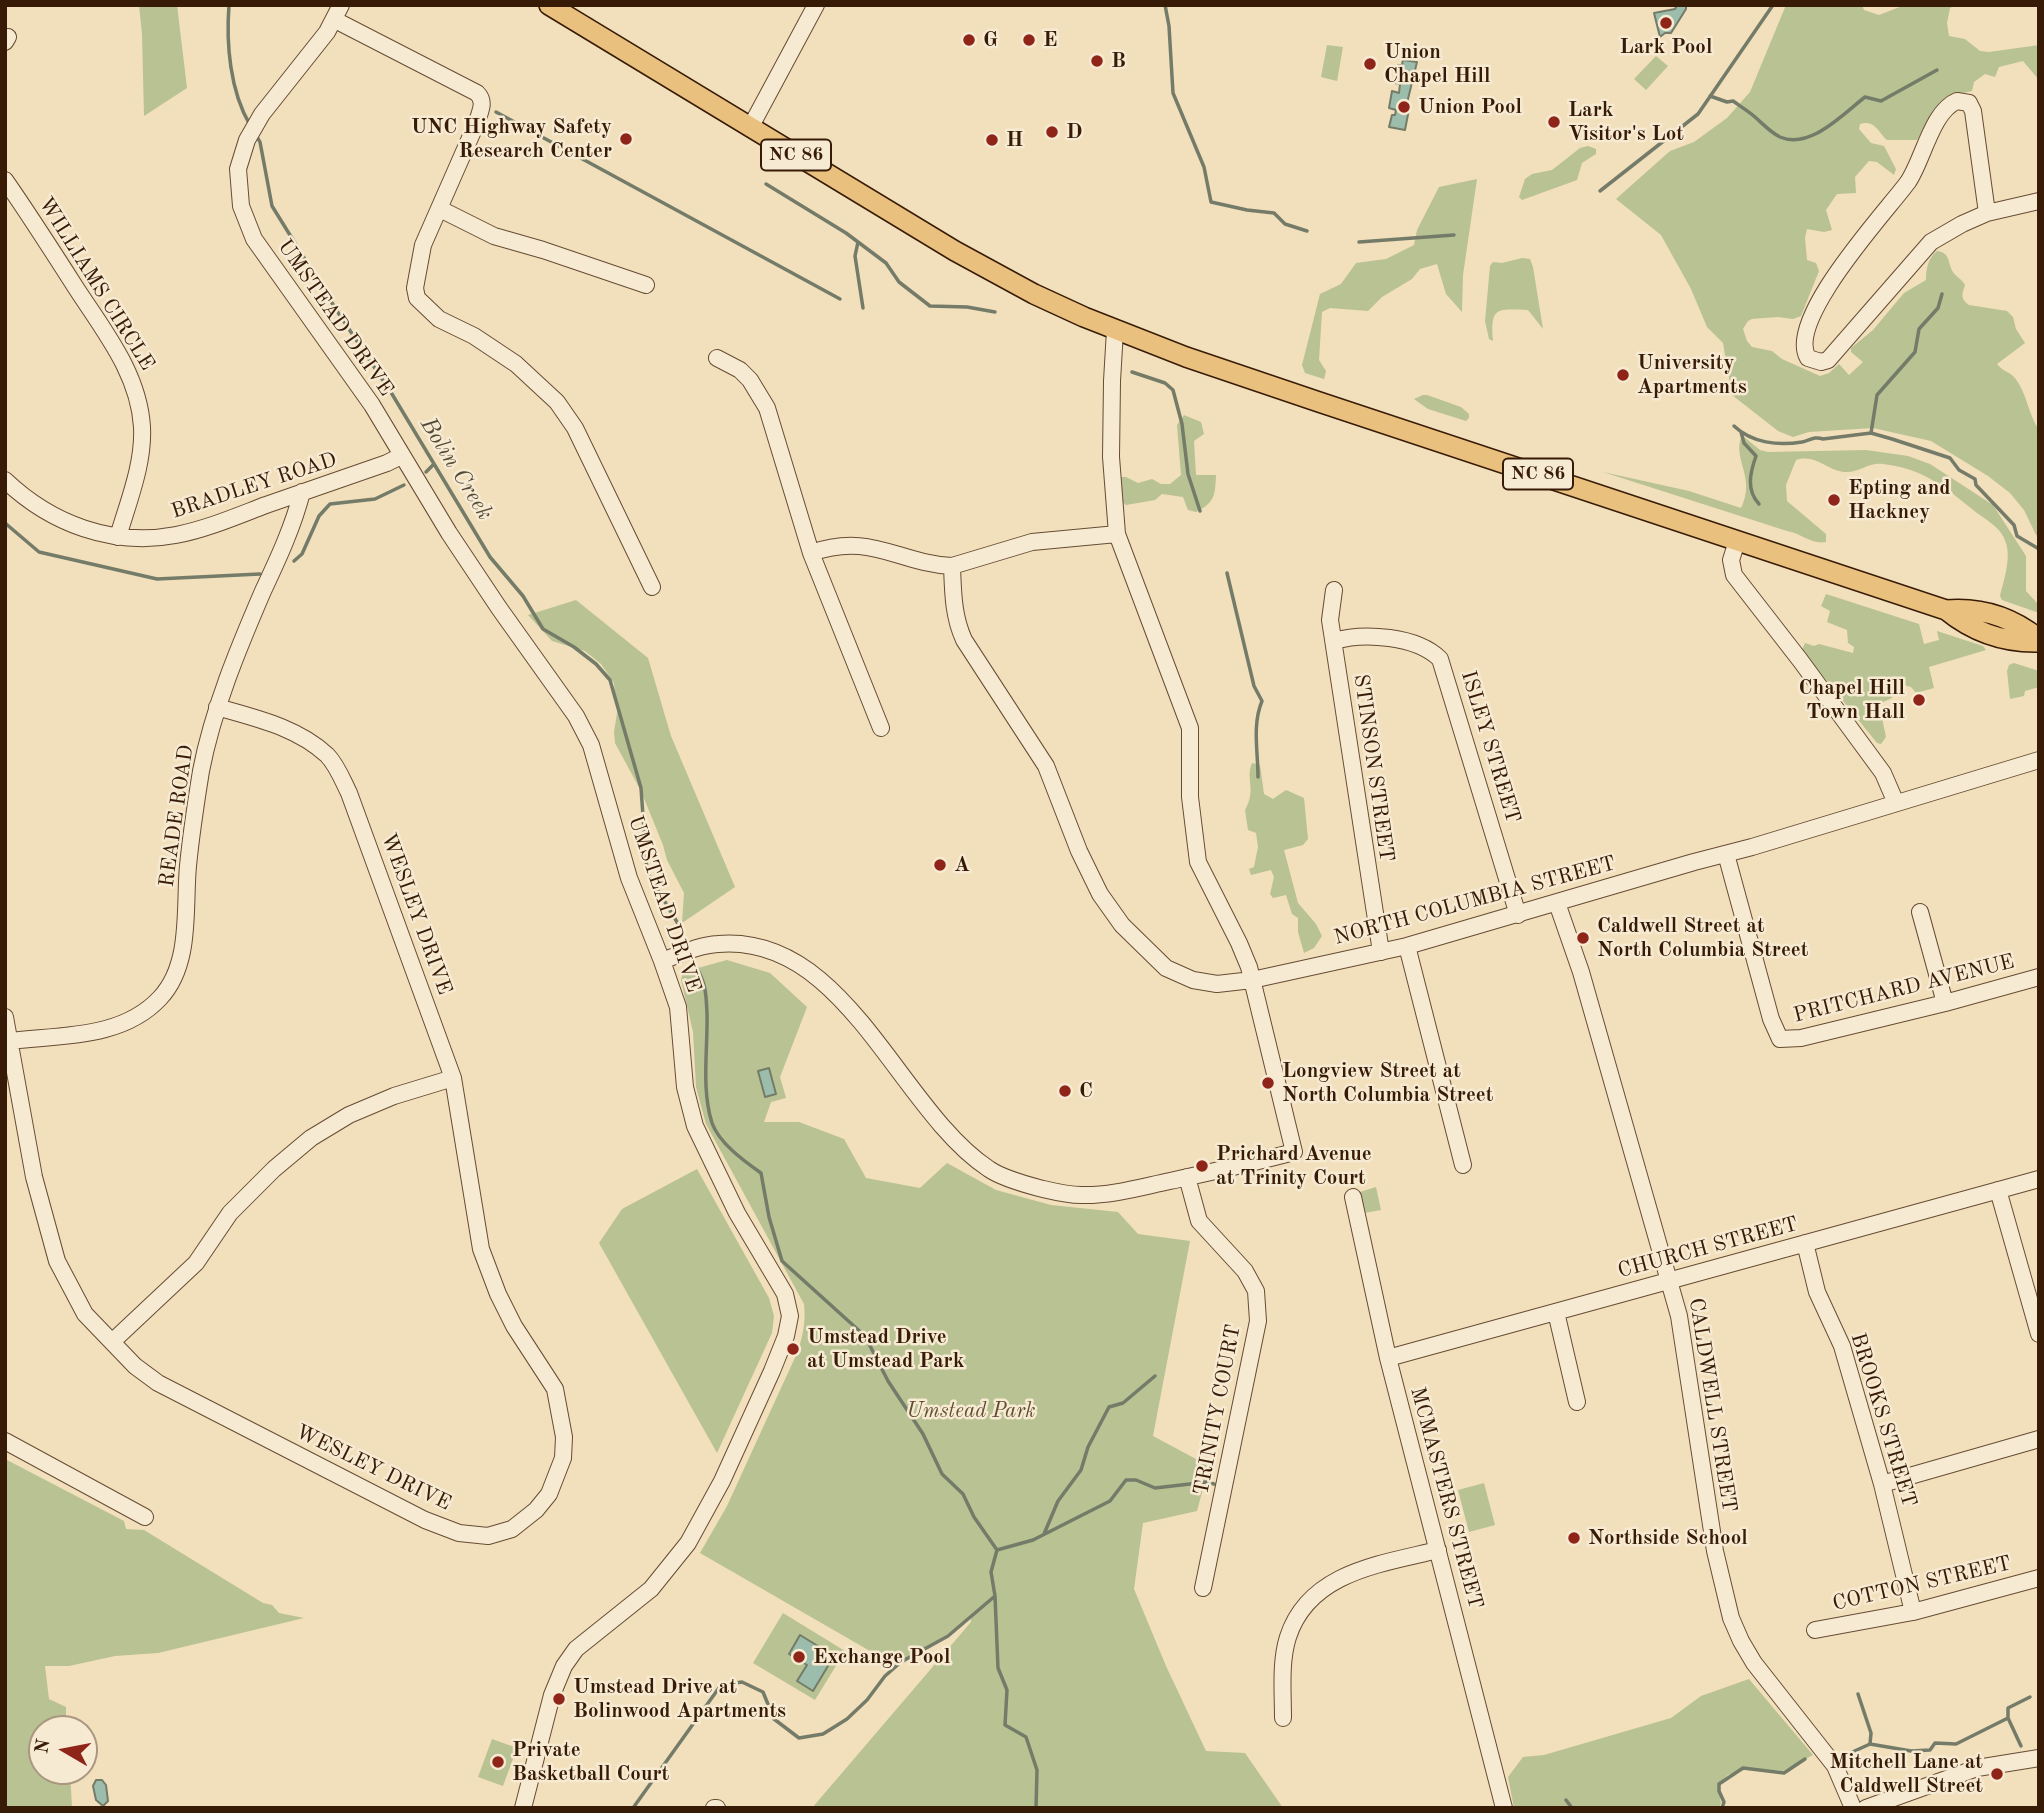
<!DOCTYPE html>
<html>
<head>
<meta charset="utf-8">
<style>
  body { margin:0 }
  #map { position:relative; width:2044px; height:1813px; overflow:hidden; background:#f2dfbb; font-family:"Old Standard TT",serif }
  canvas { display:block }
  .frame { position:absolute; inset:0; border:7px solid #371b06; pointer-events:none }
  .north { position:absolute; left:28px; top:1715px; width:70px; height:70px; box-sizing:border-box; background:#f7ead3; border:2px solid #aa9781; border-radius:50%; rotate:280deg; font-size:19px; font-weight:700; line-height:28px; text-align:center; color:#371b06 }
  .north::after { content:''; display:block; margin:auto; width:24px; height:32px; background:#8f2418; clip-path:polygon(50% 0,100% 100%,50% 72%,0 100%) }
</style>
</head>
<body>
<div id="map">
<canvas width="2044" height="1813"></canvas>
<div class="frame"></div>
<div class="north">N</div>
</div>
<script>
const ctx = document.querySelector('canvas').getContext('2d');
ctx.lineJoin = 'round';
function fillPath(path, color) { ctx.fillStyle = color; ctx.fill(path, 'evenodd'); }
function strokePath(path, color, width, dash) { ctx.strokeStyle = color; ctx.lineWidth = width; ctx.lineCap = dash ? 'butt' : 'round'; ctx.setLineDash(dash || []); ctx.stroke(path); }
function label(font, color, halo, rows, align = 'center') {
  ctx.font = font + ' "Old Standard TT",serif'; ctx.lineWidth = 5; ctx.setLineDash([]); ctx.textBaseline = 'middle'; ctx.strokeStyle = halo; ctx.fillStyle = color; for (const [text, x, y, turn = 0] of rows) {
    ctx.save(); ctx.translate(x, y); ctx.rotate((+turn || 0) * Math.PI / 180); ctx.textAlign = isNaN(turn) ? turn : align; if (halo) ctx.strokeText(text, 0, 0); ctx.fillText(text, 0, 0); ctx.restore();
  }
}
fillPath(new Path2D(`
  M139,5H177L187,88L144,116L142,34Z
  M1786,5H1862L1864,10L1879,15L1905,5H1956L1950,8L1947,23L1949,36L1965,39L1980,51L1989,52L2039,45V80L2023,61L1999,67L1995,77L1985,74L1974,82L1972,91L1949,96L1941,102L1917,140H1887C1878,132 1875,119 1860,124L1859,129L1871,143L1884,146L1896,169L1894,175L1877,162L1869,161L1855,177L1856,193L1837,194L1826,210L1832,230L1824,232L1807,229L1805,238L1807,260L1816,263L1819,271L1801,316L1793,319L1778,317L1752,319L1748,321L1743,329L1747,341L1752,347L1772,351L1782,359L1820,376L1829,373L1839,364L1849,375L1863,362L1851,352V348L1873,330L1904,293L1926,280C1926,269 1928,258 1937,251C1951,253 1947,262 1953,272C1956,277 1962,279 1965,285C1962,294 1960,299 1969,305L2007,311L2013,317L2016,329L2025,343L1997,364C2002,371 2010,372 2015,378C2027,393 2028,414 2039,430V536L2036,535L2024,510L2010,493L1988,476L1931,441L1873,428L1809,432L1793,437L1778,431L1732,395L1723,343L1707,327L1691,289L1661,235L1616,199L1670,151L1694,142L1727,118L1750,92Z
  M1327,45L1343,47L1337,81L1321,77Z
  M1656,56L1668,66L1646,90L1634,79Z
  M1588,146L1596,149V154L1582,163L1577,180L1522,200L1519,197L1525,179L1532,174L1552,170L1580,148Z
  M1477,179L1463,275L1462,312L1446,294L1437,264L1420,269L1412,279L1382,297L1368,311L1330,308L1322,312L1319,360L1326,371L1324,379L1305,373L1302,365L1320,294L1341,284L1356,263L1386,259L1414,245L1417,230L1439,187Z
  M1522,258L1530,259L1533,267L1543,329L1528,310C1497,309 1490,306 1493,341L1489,339L1485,321L1490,266L1493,262L1502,263Z
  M1423,395H1427L1461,407L1469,414V418L1466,421L1428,409L1414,399Z
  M1184,415L1201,422L1204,434L1194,441L1196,475H1216C1215,496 1215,502 1196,512L1188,510L1183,497L1162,494L1155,500L1126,505L1122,502L1121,477H1126L1138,483L1152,479L1161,484H1170L1181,475L1177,425Z
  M1744,437L1760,450L1768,452L1866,450L1908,456L1930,464L1993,505L2026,556V591L2039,605V613L2002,600L2000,596C2004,580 2011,559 2006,543C2001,526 1985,520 1972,509C1944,486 1921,468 1883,464C1870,462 1859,472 1847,472C1828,472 1816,453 1796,460L1786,485L1787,501L1826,534V542C1812,545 1801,533 1787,531L1603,472L1689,491L1741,508C1756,478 1733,460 1741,438Z
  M1826,594L1919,624L1924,644L1939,640L1937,631L1983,646L1986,650L1929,667L1934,688L1916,693L1911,687L1904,685L1894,691L1892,698L1879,704L1886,737L1881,744L1877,743L1802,650L1805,643L1814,646L1819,644L1853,653L1854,647L1848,643L1847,630L1827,622L1830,611L1821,606Z
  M576,600L648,658L671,736L735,887L682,923L684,893L667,860L663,845L641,791L615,743L614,732L618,707L615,697L614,683L601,664L585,651L552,641L528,615Z
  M2014,663L2039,671V687L2025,691L2024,696L2010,699L2007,671L2009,665Z
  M1252,763L1260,765L1264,794L1273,799L1286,790L1304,798L1308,839L1303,845L1284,850L1298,903L1316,924L1322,936L1314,948L1304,953L1298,932V918L1292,914L1286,895L1273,898L1270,894L1274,877L1271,870L1251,875L1249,869L1254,867L1258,847L1256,833L1248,830L1245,810C1257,789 1245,780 1252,763Z
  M727,960L770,973L807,1007L780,1077L786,1098L771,1102L764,1122H799L844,1139L866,1178L920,1188L947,1163L996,1190L1051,1205L1118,1212L1138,1234L1190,1241L1153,1436L1209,1466L1197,1511L1143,1523L1134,1589L1166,1666L1206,1751L1245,1753L1283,1808H812L971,1622V1617L954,1630L896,1666L700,1553L727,1506L798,1351C803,1335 806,1321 804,1304L706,1124L696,1087L693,1032L681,980L684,968L696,964L698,968Z
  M697,1169L769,1298L774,1316L772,1333L717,1453L599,1243L622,1209Z
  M1376,1187L1381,1210L1364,1213L1360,1192Z
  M5,1459L124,1521L126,1529L144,1530L263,1603L272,1605L279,1613L304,1618L158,1653L115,1656L69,1666H45L49,1699L66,1707V1729H42V1771H70L72,1808H5Z
  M1484,1483L1495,1525L1469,1532L1458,1490Z
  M783,1613L845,1651L815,1700L753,1663Z
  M1749,1679L1813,1755L1783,1771L1751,1768L1728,1775L1718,1786L1721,1803L1719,1808H1514L1508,1777L1523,1757L1544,1755L1671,1718L1701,1696Z
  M492,1739L517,1748L503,1786L478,1777Z`), '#b8c292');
const water = new Path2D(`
  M1677,5H1686V9L1671,33H1665L1660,37L1654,13L1675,9Z
  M1403,60L1417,62L1407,103L1410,104L1405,130L1389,127L1392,115H1395L1396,110L1389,108L1392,91L1399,93L1400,84L1395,83L1398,65H1402Z
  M769,1068L776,1094L765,1097L758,1071Z
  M800,1635L834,1656L813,1691L797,1681L807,1665L789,1654Z
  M96,1780H102L106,1785L108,1801L103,1806L96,1800L93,1786Z`);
fillPath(water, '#9cbdab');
strokePath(water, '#747c69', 2);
strokePath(new Path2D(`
  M229,5C226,44 230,91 250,125
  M1165,5L1169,26L1173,93L1204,167L1211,202L1247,210L1274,213L1285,224L1307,231
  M1710,96L1727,102L1733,101C1740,106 1748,111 1755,117C1763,124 1770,132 1780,137C1810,150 1843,114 1865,97L1881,101L1937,70
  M496,112L840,299
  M256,135L260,142L272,206L337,311L392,394L490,557L523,596L543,629L574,647L596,664L610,680L641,788L647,872L680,927
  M766,184L846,233L886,263L899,282L930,306L967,307L995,312
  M1600,191L1698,114L1773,5
  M858,242L855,256L863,308
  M1359,242L1454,235
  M1132,372L1165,383L1173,390L1182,424L1188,474L1200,511
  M1734,426C1752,443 1778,446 1802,442C1810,440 1815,436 1823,439L1871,433L1892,439L1950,458L1959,470L1975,479L1976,485L2014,525L2017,536L2039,549
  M1741,432L1744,443L1756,456C1750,473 1746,490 1759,504
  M1871,433L1877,395L1915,352L1919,329L1938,308L1942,294
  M426,472L433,465
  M5,523L39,552L157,579L260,574
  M294,561L302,554L319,516L330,504L375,499L404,485
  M1227,573L1254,686L1262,701C1252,725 1258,751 1258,777
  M1044,1534L1058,1501L1081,1470L1088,1447L1109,1407L1123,1403L1155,1376
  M997,1550L1033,1540L1110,1501L1126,1480H1136L1155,1488L1207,1482L1214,1484
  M995,1596L998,1668L1007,1690L1005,1725L1026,1737L1037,1770L1036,1808
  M1858,1694L1871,1733L1870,1744
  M2008,1718L2021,1746
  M1848,1754L1870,1744L1911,1751L1930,1750L1935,1743L1956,1744L2008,1718V1708L2030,1697
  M1566,1800L1572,1808
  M633,1808L721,1685L742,1682L763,1692L774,1719L799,1738L823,1734L847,1719L867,1700L885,1676L901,1662L948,1636L995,1596L991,1572L997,1550L974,1517L963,1494L942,1474L923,1434L888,1381L865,1336L782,1261L769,1217L761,1173C744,1161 719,1143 712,1123C701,1088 708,1049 707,1013C706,993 706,984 696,967
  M1722,1808L1724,1802L1719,1791V1784L1743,1768L1784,1773L1805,1759`), '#747c69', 3.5);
const minor = new Path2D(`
  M341,5L327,32L262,114L247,140L238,169L241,206L254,239L372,405L449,533L499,608L576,716L591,745L629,878L662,961L678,1007L685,1087L695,1126L737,1213L785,1294L790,1316L786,1336L772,1371L722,1481L688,1543L651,1589L576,1649L564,1666L552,1695L523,1808
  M335,20L477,93C486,102 480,111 477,122L423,245L415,288L417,298L439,319L474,336L516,364L557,402L575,428L652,587
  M5,42L8,37
  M750,128L816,5
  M5,180C30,216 53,252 76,288C104,331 139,374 142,427C144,464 128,502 118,537
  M440,209L494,236L543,250L646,285
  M1987,213L1973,111L1969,103L1957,101C1932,111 1923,160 1908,182C1886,212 1785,320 1808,358L1821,362L1828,360L1931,242L1962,224L1987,213L2039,201
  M717,358L740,370L750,380L767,408L811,553L881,728
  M5,480C51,524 113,547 176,535C207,529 237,516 266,505C307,491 347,477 387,463L401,456
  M1117,534L1032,542L952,566C953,592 953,616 964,640L1046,766L1079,851L1100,894L1122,925L1166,968L1193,980L1217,984L1252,980L1407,946L1694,862L1752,847L2039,760
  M1737,541L1731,560L1734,575L1800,660L1883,773L1896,803
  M811,553C871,532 897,563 952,566
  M1334,590L1330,620L1381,952
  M1334,641C1364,632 1417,636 1440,659L1518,915
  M1726,854L1771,1019L1780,1039L1801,1038L1945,1003L2039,977
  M1557,903L1581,972L1679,1316L1715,1551L1731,1618L1741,1641L1754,1663L1835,1766L1853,1808
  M1920,912L1945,1003
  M1407,946L1463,1165
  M662,961C681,954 699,945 718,944C846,933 898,1109 989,1169C1002,1178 1024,1184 1039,1188C1052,1191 1067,1195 1081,1195C1111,1196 1141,1187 1170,1181C1211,1172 1253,1163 1294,1152L1249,967L1239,943L1198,862L1190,797V728L1117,534L1111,457L1112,381L1115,330
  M5,1017L34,1177L57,1261L85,1314L135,1366L158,1383L425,1520L459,1533L488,1536L512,1529L536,1510L549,1494L563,1458L564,1437L555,1389L514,1326L498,1294L481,1249L453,1078L349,793C343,781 337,765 327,755C297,727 255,718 217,707
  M10,1041C60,1035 122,1039 160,998C192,964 184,908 188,866C191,835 196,802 201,771C213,709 238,649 263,591C278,559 293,527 302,492
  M1187,1177L1199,1221L1245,1271L1256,1291L1258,1321L1203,1588
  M1998,1190L2039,1334
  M1353,1197L1388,1358L1504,1808
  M1805,1243L1817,1292L1842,1346L1882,1484L1913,1612
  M1556,1312L1577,1402
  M113,1341L196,1263L230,1213L274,1169L311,1138L349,1115L394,1096L453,1078
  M1388,1358L2039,1179
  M5,1441L145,1517
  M1882,1484L2039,1439
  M1815,1630L1913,1612L2039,1578
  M1283,1718C1283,1692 1280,1662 1288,1637C1309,1572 1381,1564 1438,1550
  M714,1808H717
  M1866,1808L1977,1768L2039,1758`);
const major = new Path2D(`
  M549,5L955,251L1034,294L1084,317L1186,357L1319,402L1946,610C1973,632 2004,643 2039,642
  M1946,610C1981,607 2012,617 2039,639`);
strokePath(minor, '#664c33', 18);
strokePath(major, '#371b06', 22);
strokePath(minor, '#f7ead3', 16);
strokePath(major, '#e9c07e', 19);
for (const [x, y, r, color] of [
  [1666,23,7,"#8f2418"],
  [969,40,7,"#8f2418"],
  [1029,40,7,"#8f2418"],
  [1097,61,7,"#8f2418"],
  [1370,64,7,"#8f2418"],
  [1404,107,7,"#8f2418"],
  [1554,122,7,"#8f2418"],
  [1052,132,7,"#8f2418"],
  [626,139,7,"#8f2418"],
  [992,140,7,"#8f2418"],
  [1623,375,7,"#8f2418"],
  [1834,500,7,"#8f2418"],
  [1919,700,7,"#8f2418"],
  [940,865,7,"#8f2418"],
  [1583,938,7,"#8f2418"],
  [1268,1083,7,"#8f2418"],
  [1065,1091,7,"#8f2418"],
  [1202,1166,7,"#8f2418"],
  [793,1349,7,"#8f2418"],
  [1574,1538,7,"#8f2418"],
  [799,1657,7,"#8f2418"],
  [559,1699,7,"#8f2418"],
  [498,1762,7,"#8f2418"],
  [1997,1774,7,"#8f2418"]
]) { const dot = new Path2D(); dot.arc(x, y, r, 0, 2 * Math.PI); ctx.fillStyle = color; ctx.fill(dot); strokePath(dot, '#f7ead3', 2.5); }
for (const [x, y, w] of [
  [796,155,70],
  [1538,474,70]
]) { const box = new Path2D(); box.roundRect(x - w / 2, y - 15.5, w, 31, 5); ctx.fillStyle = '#f7ead3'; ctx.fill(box); strokePath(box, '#371b06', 2); }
label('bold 19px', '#371b06', null, [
  ["NC 86",796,155],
  ["NC 86",1538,474]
]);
label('bold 21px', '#371b06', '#f7ead3', [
  ["G",983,40],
  ["E",1043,40],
  ["Lark Pool",1666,47,"center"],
  ["Union",1384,52],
  ["Chapel Hill",1384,76],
  ["B",1111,61],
  ["Union Pool",1418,107],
  ["Lark",1568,110],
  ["Visitor's Lot",1568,134],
  ["UNC Highway Safety",612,127,"right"],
  ["Research Center",612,151,"right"],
  ["D",1066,132],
  ["H",1006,140],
  ["University",1637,363],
  ["Apartments",1637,387],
  ["Epting and",1848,488],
  ["Hackney",1848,512],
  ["Chapel Hill",1905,688,"right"],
  ["Town Hall",1905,712,"right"],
  ["A",954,865],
  ["Caldwell Street at",1597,926],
  ["North Columbia Street",1597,950],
  ["Longview Street at",1282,1071],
  ["North Columbia Street",1282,1095],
  ["C",1079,1091],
  ["Prichard Avenue",1216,1154],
  ["at Trinity Court",1216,1178],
  ["Umstead Drive",807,1337],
  ["at Umstead Park",807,1361],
  ["Northside School",1588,1538],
  ["Exchange Pool",813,1657],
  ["Umstead Drive at",573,1687],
  ["Bolinwood Apartments",573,1711],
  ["Private",512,1750],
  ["Basketball Court",512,1774],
  ["Mitchell Lane at",1983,1762,"right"],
  ["Caldwell Street",1983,1786,"right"]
], 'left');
label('21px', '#371b06', '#f7ead3', [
  ["WILLIAMS CIRCLE",96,284,58],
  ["UMSTEAD DRIVE",335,318,55],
  ["BRADLEY ROAD",254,486,-18],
  ["ISLEY STREET",1490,747,73],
  ["STINSON STREET",1373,768,82],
  ["READE ROAD",177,816,-82],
  ["NORTH COLUMBIA STREET",1475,901,-15],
  ["UMSTEAD DRIVE",664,904,71],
  ["WESLEY DRIVE",416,914,70],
  ["PRITCHARD AVENUE",1904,989,-14],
  ["CHURCH STREET",1708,1248,-15],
  ["CALDWELL STREET",1712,1405,81],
  ["TRINITY COURT",1218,1410,-79],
  ["BROOKS STREET",1883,1420,73],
  ["WESLEY DRIVE",373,1468,26],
  ["MCMASTERS STREET",1446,1498,75],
  ["COTTON STREET",1922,1584,-13]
]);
label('italic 21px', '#5e4d30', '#f7ead3', [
  ["Umstead Park",971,1411]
]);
label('italic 23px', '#554c38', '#f7ead3', [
  ["Bolin Creek",456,469,58]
]);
</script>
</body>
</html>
